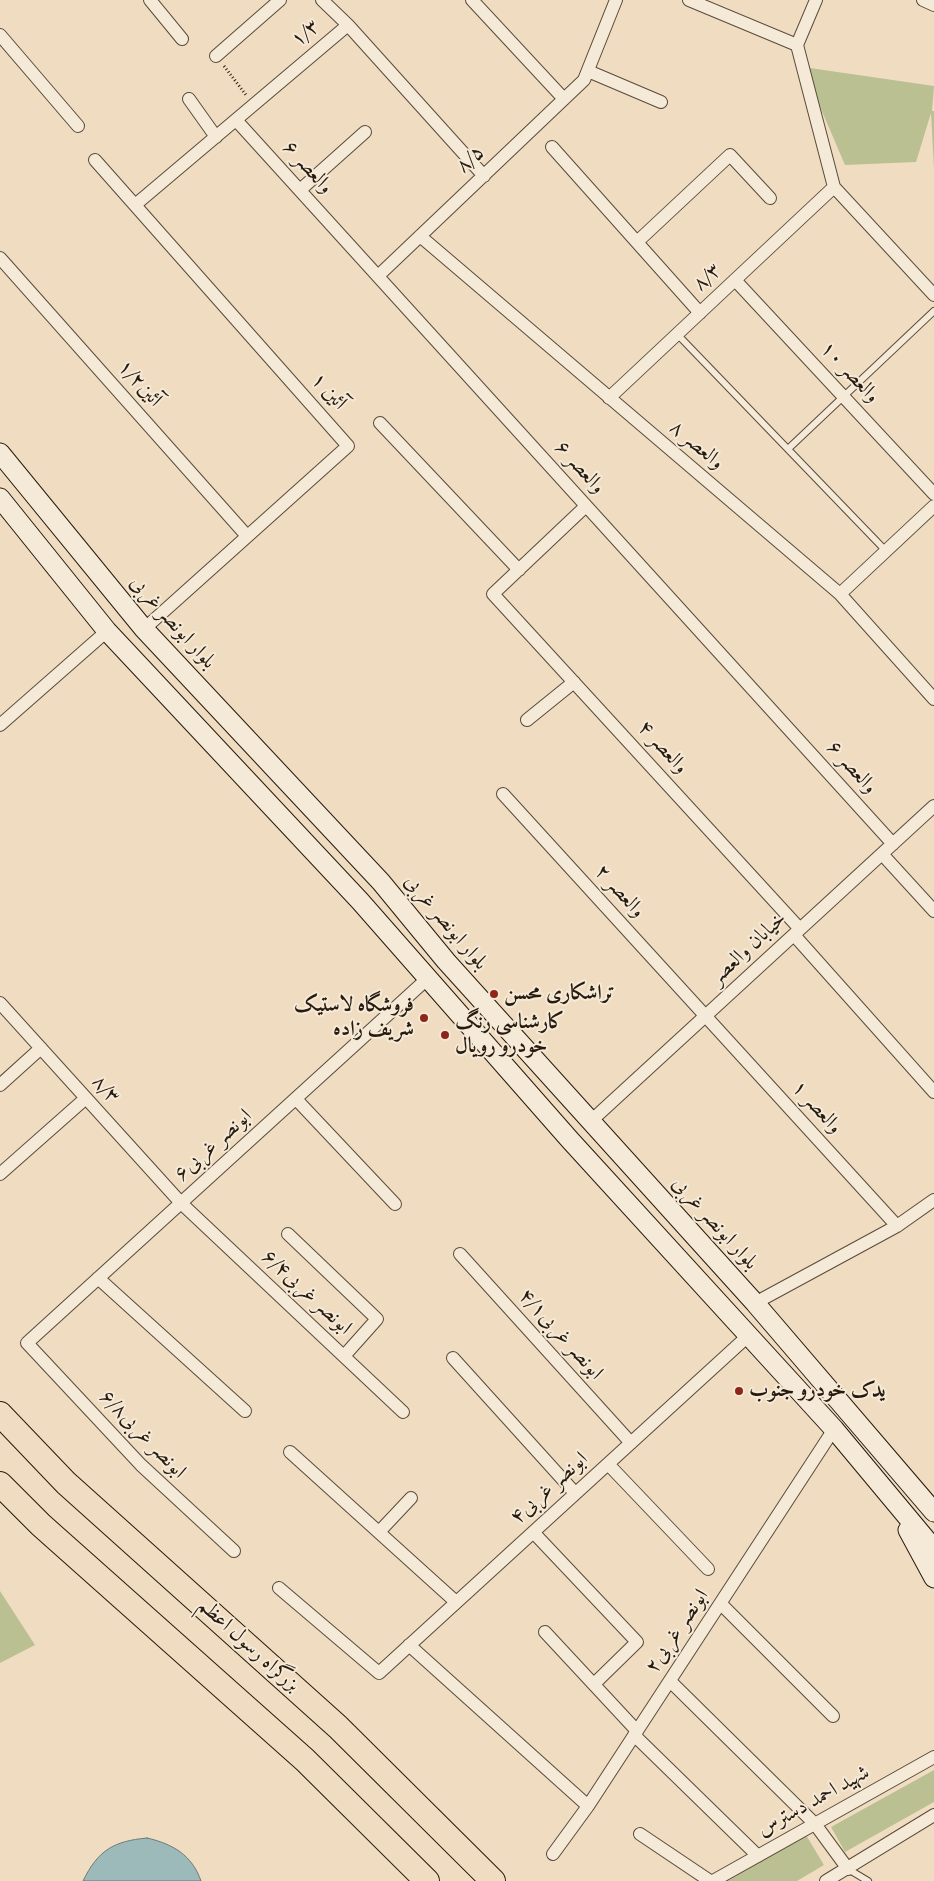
<!DOCTYPE html>
<html>
<head>
<meta charset="utf-8">
<style>
  body { margin:0 }
  canvas { display:block; background:#f0ddc1 }
</style>
</head>
<body>
<canvas width="934" height="1881"></canvas>
<script>
const ctx = document.querySelector('canvas').getContext('2d');
ctx.lineJoin = 'round';
function fillPath(path, color) { ctx.fillStyle = color; ctx.fill(path, 'evenodd'); }
function strokePath(path, color, width, dash) { ctx.strokeStyle = color; ctx.lineWidth = width; ctx.lineCap = dash ? 'butt' : 'round'; ctx.setLineDash(dash || []); ctx.stroke(path); }
function label(font, color, halo, rows, align = 'center') {
  ctx.font = font + ' "IM FELL Double Pica",Amiri,serif'; ctx.lineWidth = 4; ctx.setLineDash([]); ctx.textBaseline = 'middle'; ctx.strokeStyle = halo; ctx.fillStyle = color; for (const [text, x, y, turn = 0] of rows) {
    ctx.save(); ctx.translate(x, y); ctx.rotate((+turn || 0) * Math.PI / 180); ctx.textAlign = isNaN(turn) ? turn : align; if (halo) ctx.strokeText(text, 0, 0); ctx.fillText(text, 0, 0); ctx.restore();
  }
}
fillPath(new Path2D(`
  M803,67L934,86L932,111H934V169L931,113L916,162L845,165Z
  M0,1591L35,1645L0,1663Z
  M934,1770V1802L845,1852L831,1827Z
  M806,1835L824,1865L797,1881H728Z`), '#bbc092');
const water = new Path2D(`
  M147,1838C173,1844 192,1855 201,1881H83C98,1850 114,1841 147,1838Z`);
fillPath(water, '#9cbaba');
strokePath(water, '#6d7a75', 1);
const lane = new Path2D(`
  M677,334L886,551
  M788,449L934,311
  M848,1869L868,1881`);
const street = new Path2D(`
  M150,0L182,39
  M322,0L348,25
  M472,0L564,99
  M689,0L797,45
  M816,0L797,45L834,187L934,295
  M923,0L934,5
  M0,35L78,126
  M216,56L280,0
  M588,71L661,102
  M189,99L216,137
  M236,120L893,844
  M552,147L700,313
  M95,160L348,446L144,629
  M300,190L365,132
  M135,205L348,25L484,176
  M420,236L840,594L934,699
  M637,242L730,155L770,198
  M0,258L247,536
  M378,276L584,80L616,0
  M735,280L934,494
  M609,398L834,187
  M380,423L519,570
  M586,506L493,594L800,929
  M840,594L934,506
  M527,720L574,682
  M0,725L107,631
  M503,794L897,1226
  M882,854L934,911
  M794,935L934,1092
  M0,1003L181,1203L403,1412
  M0,1085L41,1048
  M296,1099L395,1204
  M591,1121L934,806
  M0,1174L86,1098
  M288,1234L377,1319L344,1356
  M460,1254L631,1443
  M98,1278L245,1411
  M755,1303L897,1226L934,1200
  M453,1358L575,1493
  M290,1452L456,1602
  M608,1464L708,1569
  M379,1532L411,1498
  M533,1532L637,1642L594,1684
  M234,1551L141,1465L27,1343L427,979
  M279,1588L379,1673L749,1335
  M721,1604L833,1716
  M545,1632L637,1731
  M409,1645L588,1806
  M670,1681L815,1824L848,1869
  M634,1735L758,1856
  M640,1834L710,1881
  M553,1854L588,1806L834,1429
  M713,1881L934,1757
  M826,1881L934,1815`);
const secondary = new Path2D(`
  M0,453L144,629L381,882L446,961L755,1303L934,1512
  M0,498L107,631L360,901L570,1140L834,1429L934,1549
  M908,1530L934,1578`);
const highway = new Path2D(`
  M0,1414L66,1483L338,1727L493,1881
  M0,1484L41,1525L305,1760L427,1881`);
strokePath(lane, '#594b3b', 8);
strokePath(street, '#594b3b', 14);
strokePath(secondary, '#271a0e', 21);
strokePath(highway, '#271a0e', 26);
strokePath(new Path2D(`
  M224,66L246,95`), '#271a0e', 3, [1, 2.5]);
strokePath(lane, '#f5e9d7', 6);
strokePath(street, '#f5e9d7', 12);
strokePath(secondary, '#f5e9d7', 19);
strokePath(highway, '#f0ddc1', 24);
for (const [x, y, r, color] of [
  [494,994,5,"#8f2418"],
  [424,1018,5,"#8f2418"],
  [445,1035,5,"#8f2418"],
  [739,1391,5,"#8f2418"]
]) { const dot = new Path2D(); dot.arc(x, y, r, 0, 2 * Math.PI); ctx.fillStyle = color; ctx.fill(dot); strokePath(dot, '#f5e9d7', 2); }
label('21px', '#271a0e', '#f5e9d7', [
  ["۱/۳",306,34,-40],
  ["۸/۵",471,160,-43],
  ["والعصر ۶",307,168,48],
  ["۸/۳",708,278,-43],
  ["والعصر ۱۰",849,373,47],
  ["۱/۲آئین",139,384,48],
  ["آئین ۱",328,392,48],
  ["والعصر ۸",696,446,40],
  ["والعصر ۶",579,468,48],
  ["بلوار ابونصر غربی",172,623,48],
  ["والعصر ۴",662,748,48],
  ["والعصر ۶",851,768,48],
  ["والعصر ۲",619,892,48],
  ["بلوار ابونصر غربی",445,923,50],
  ["خیابان والعصر",749,949,-43],
  ["۸/۳",105,1090,48],
  ["والعصر ۱",816,1108,48],
  ["۶ابونصر غربی",214,1146,-42],
  ["بلوار ابونصر غربی",714,1224,48],
  ["۶/۴ابونصر غربی",306,1293,43],
  ["۴/۱ابونصر غربی",560,1335,48],
  ["۶/۸ابونصر غربی",142,1435,46],
  ["۴ابونصر غربی",550,1489,-42],
  ["۲ابونصر غربی",678,1632,-56],
  ["بزرگراه رسول اعظم",248,1646,42],
  ["شهید احمد دسترس",814,1802,-29]
]);
label('bold 21px', '#271a0e', '#f5e9d7', [
  ["تراشکاری محسن",504,994],
  ["فروشگاه لاستیک",414,1006,"right"],
  ["شریف زاده",414,1030,"right"],
  ["کارشناسی رنگ",455,1023],
  ["خودرو رویال",455,1047],
  ["یدک خودرو جنوب",749,1391]
], 'left');
</script>
</body>
</html>
